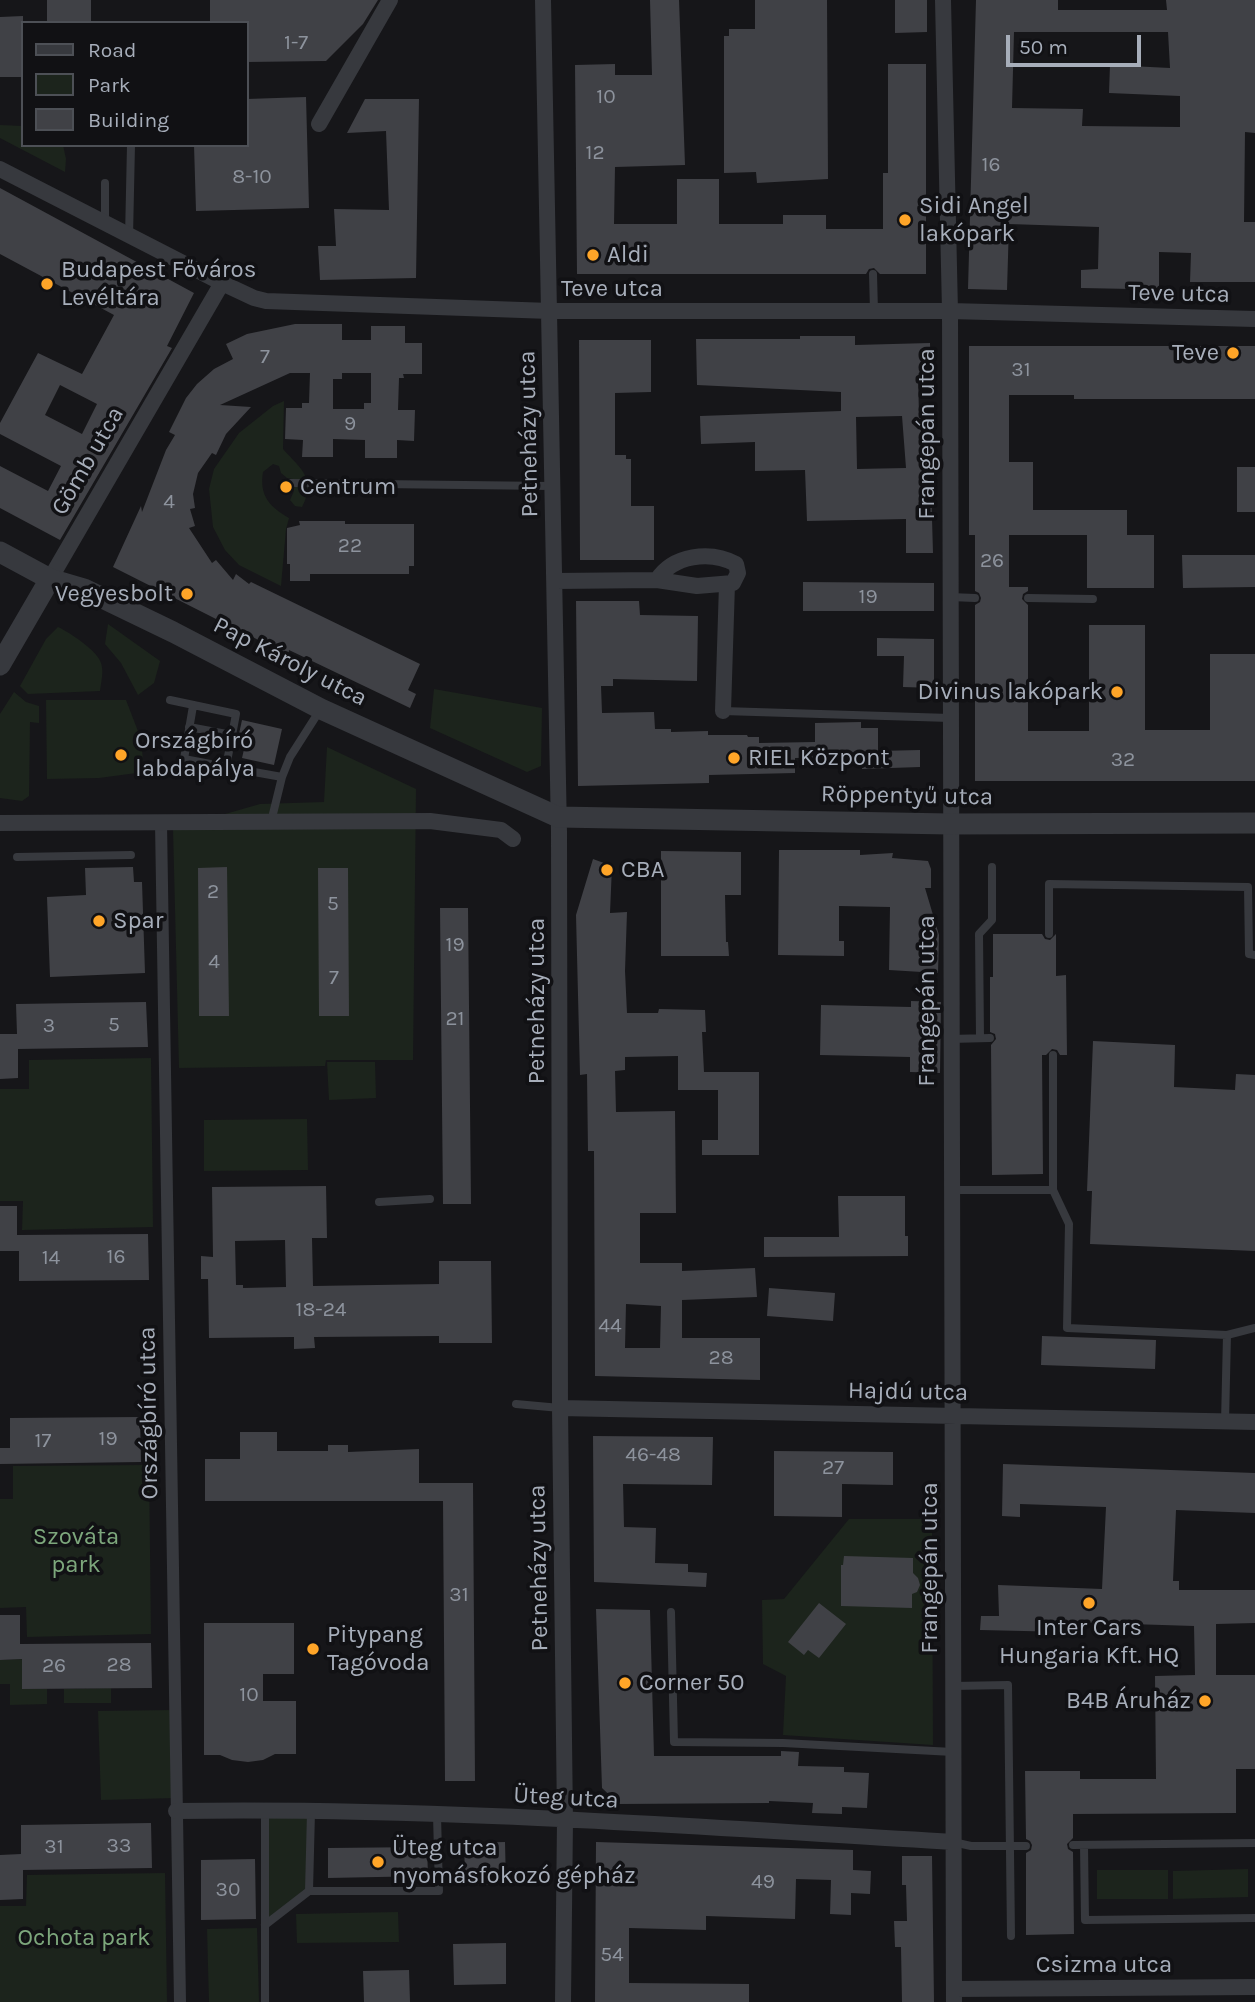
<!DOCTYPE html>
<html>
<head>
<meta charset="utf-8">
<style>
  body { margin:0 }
  #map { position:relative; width:1255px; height:2002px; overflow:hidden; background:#161619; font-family:Karla,sans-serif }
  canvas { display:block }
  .legend { position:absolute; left:21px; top:21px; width:228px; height:126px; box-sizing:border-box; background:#111114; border:2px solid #4d5056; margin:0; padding:9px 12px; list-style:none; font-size:21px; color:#a7aeba }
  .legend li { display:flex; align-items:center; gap:14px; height:35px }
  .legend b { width:35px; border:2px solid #4d5056 }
  .scale { position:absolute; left:1006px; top:35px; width:135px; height:32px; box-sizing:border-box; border:4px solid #a7aeba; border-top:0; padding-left:9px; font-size:21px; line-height:24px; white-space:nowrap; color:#a7aeba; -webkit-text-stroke:5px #111114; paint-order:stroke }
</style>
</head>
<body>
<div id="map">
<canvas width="1255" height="2002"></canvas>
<ul class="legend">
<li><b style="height:9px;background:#37393e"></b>Road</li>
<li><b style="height:19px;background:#1c241c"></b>Park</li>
<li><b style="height:19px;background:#404146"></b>Building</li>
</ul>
<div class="scale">50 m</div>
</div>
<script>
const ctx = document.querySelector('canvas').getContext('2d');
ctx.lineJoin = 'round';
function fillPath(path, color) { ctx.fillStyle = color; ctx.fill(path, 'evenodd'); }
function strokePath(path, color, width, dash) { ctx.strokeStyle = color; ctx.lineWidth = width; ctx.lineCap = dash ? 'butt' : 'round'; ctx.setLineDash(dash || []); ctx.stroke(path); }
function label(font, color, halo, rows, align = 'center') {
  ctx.font = font + ' Karla,sans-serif'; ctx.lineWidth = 7; ctx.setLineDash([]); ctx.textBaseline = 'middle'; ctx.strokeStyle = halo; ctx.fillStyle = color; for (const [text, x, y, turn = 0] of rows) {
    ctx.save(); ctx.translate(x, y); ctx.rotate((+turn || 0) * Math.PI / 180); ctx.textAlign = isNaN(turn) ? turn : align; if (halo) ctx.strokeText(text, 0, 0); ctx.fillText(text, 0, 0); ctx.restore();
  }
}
fillPath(new Path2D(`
  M0,125L23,126V145H63L66,159L65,172L0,138Z
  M284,401L283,449C301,469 317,479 302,507L295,506L290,500L294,491L293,479L287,478L281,473L279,466L273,464L263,472C259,496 270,507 289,518L286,529L281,586L239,565L225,550L213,527L209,489L214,469L239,433L273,406Z
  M108,624L160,661L154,683L138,695L121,663L105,644Z
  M58,627C69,632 98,651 101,663C104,671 101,682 100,691L28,694L20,686L46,639Z
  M434,689L542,708L541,766L527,772L430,728Z
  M14,692L26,702L39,706V723L30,722L29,796L22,801L0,798V714Z
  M46,700H126L141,739L144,772L99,778L47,779Z
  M327,747L416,789L413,1060H326L325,1066L179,1068L173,829L260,804L324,802Z
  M151,1058L153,1227L22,1230L23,1201H0V1089H29V1060Z
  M327,1062H375L376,1098L329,1100Z
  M307,1119L308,1170L204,1171V1120Z
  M149,1465L151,1634L27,1637L26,1607L0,1608V1499H13V1466Z
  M849,1519H932L933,1745L783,1735L786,1676L763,1664L762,1600L784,1599Z
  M26,1659L22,1674V1689H47V1704L10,1705V1684H0V1660Z
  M111,1688V1703H64V1689Z
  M175,1710L176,1798L101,1800L98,1711Z
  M265,1810L311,1812L309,1891L265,1925Z
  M1248,1869V1897L1173,1899V1871Z
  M1097,1870H1168V1899H1097Z
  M165,1873L167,2002H0V1906H26L27,1875Z
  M398,1912L399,1942L297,1943L296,1914Z
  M257,1928L259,2002H209L207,1929Z`), '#1c241c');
fillPath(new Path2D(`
  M47,0H91V23H47Z
  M210,0H378L363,24L326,61L247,62V23H210Z
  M650,0H679L685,165L615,167L614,224H677V179H719V224H783V215H826V229H883V173H888V64H926V274H880L874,268L869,269L866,274H577L575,65L615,64V75H652Z
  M755,0H827L828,179L757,183L756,172L724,173V36H729V29H755Z
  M895,0H927V32L895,33Z
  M976,0H1058V10H1167L1166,0H1255V133L1245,132L1244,222H1255V282H1190L1191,253L1159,252V294H1132V289L1081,288V270L1098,269L1099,227L1009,224L1007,290L968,289ZM1014,32H1168L1170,68L1110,65L1109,93L1180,96V127L1082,126L1083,109L1012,108Z
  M23,16V77H0V17Z
  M306,97L309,208L196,211L194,145H247V99Z
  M365,99H419L416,278L320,280L318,246H336L334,209L389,210L386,131L347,133Z
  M0,188L194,293L167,346L172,348L60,540L0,508V466L48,491L61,466L0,434V423L38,353L82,374L114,315L0,254ZM60,385L97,404L82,434L45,415Z
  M295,324H342V340H371V326H405V343H422V374H403L404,378H399L398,410H415L414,441L397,440V458H365V440L333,439V457H302L303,440L285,439L286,408H302V403H309L310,373H290L220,405L251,407L226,434L216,455L212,453L198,473L193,494L195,508L190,509L195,526L189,528L212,563L216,560L233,580L236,574L249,584L251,582L420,664L408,690L416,694L410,708L289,650L288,657L237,628L234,633L220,621L113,567L141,506L142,512L166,450L175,435L169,432L186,398L197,384L214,369L233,359L226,344L247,334ZM342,373H371V403H364V409H333V379H342Z
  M800,336H855V345L930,343L931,375H918L919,415H929L933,553H906V519L807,521L805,470L755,471V442L701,444L700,416L841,411V392L697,385L696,339H800ZM902,416L906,468L857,469L856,417Z
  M579,340H651V392L615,393V455H626V459H631V506H654V560H580Z
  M969,346H1255V399H1074V395H1009V462H1033V510H1127V535H1154V588H1087V535H1009V587H1028V591L1023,594L1022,599L1028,605V731H1089V625H1145V730H1210V654H1255V781H975V605L980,602L981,598L979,593L975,591V535H969Z
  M1237,467H1255V512H1237Z
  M299,521H345V524H414V566H409V574H310V581H290V564H287V528L300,525Z
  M1182,555H1255V587L1183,588Z
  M803,582L934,583V611H803Z
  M576,601H639L640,615L698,616L697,681L613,679V686H601L602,713L654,712L655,729H671V732L708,731V735H747L748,737H759V743L815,742V723L861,722V728H878V751L920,750V767L862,769V757L795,758V773L709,775V783L578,786Z
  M877,638L934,639V688L903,687L904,656H877Z
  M242,720L282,729L274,765L242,758L245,745L237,743Z
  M779,850H860V855L893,853L892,858L928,861L931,869V888H925L939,935L938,973L889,970L890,907L839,906V941H844V956L778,955Z
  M661,851L741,852V895H725L726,942H728L729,956H661Z
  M593,859L612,866L610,913L627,912L625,971L627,1013H658L659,1009L705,1010L706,1032H702L704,1072H759V1155H702V1140H718V1090H678V1056L625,1057V1070L615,1071L616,1112L675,1111L676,1213H640V1263H682V1271L755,1268L757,1297L682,1300V1338H760V1380L595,1376L594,1151H588L587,1074L580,1075L576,915ZM626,1304L661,1306L660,1348H625Z
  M133,867L134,882H142L145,973L50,977L47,897L86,895L85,868Z
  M227,867L229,1016H199L198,868Z
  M318,868H348L349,1016H319Z
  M440,908H468L471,1204H443Z
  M993,934H1042L1045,939L1050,940L1056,934V976L1066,975L1067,1055H1060L1057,1050L1052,1049L1046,1055H1042L1043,1174L992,1175L991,1045L996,1039L995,1034L990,1032V977H993Z
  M911,1001L941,1002L940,1073L910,1072V1057L820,1055L821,1005L911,1007Z
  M146,1002L148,1047L18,1049V1078L0,1079V1034H17L16,1004Z
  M1093,1041L1175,1045L1174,1087L1235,1090L1236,1074L1255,1075V1251L1090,1244L1092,1191H1087Z
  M326,1186L327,1238H312L313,1286L439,1284V1261H491L492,1343H439V1336L314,1337L315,1348L294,1349V1337L209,1338L208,1279H201V1256L213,1257L212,1187ZM285,1240L286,1287L243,1288V1285H236L235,1241Z
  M838,1196H905V1236H908V1256L764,1257V1237H839Z
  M0,1206H17V1235L148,1234L149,1280L19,1281V1251H0Z
  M769,1288L835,1293L833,1321L767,1316Z
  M1042,1336L1156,1340L1155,1369L1041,1365Z
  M140,1417L141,1462L0,1464V1448H10V1418Z
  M240,1432H277V1451H328V1445H348V1452L419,1449V1483H473L475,1781H445L443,1501H205V1459H240Z
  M593,1436L713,1437L712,1485L623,1484L624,1527L656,1528L655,1563L688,1564V1572L707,1573L706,1587L594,1582Z
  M774,1451L893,1452V1485L842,1484V1517L774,1516Z
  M1003,1464L1255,1473V1513L1176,1510L1173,1581H1179V1590H1255V1623L1216,1624V1675H1255V1769H1236V1813L1073,1814V1838L1067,1844L1068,1849L1073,1852L1074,1934L1026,1935V1853L1031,1850L1032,1845L1030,1841L1026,1839L1025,1771H1080V1779H1156L1155,1676L1195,1675L1194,1626L1067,1622V1632L980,1630L981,1616H999L998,1585L1102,1589L1106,1507L1020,1504V1517L1002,1516Z
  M844,1556L913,1558V1573L918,1578L920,1585L917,1592L912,1594V1608L841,1606V1565H843Z
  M819,1603L846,1624L819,1658L808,1650L804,1655L788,1642Z
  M596,1609L650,1610L654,1756H781V1751L799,1752L798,1766L844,1767V1772L869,1773L867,1808L842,1807V1814L812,1813L813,1803L769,1801V1803L619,1804L602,1788Z
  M0,1615H20V1644L151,1643L152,1688L22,1689V1659L0,1660Z
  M204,1623H294V1674H263V1701H296V1754H275L263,1760L248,1762L232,1760L220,1755H204Z
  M151,1823L152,1868L23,1870V1899L0,1900V1855L21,1854V1825Z
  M505,1842L506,1884L477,1885L476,1875H465L464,1843Z
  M596,1842L853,1850V1870L871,1871L870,1894L851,1893V1915L830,1914L831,1880L796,1879L795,1919L706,1916V1930L629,1928V1983L749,1984V2002H595Z
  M427,1847L428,1876L328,1878V1848Z
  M902,1856H932L934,2002H902L901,1947H895L894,1921H907L906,1885H902Z
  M255,1859L256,1919L201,1920V1860Z
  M506,1943V1984L454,1985L453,1944Z
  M409,1970L410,2002H364L363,1971Z`), '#404146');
strokePath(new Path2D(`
  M105,222V183
  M129,237L131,145
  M873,274L874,311
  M291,483L551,486
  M950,597L975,598
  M1028,598L1093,599
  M170,700L236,714L226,767L282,777
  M193,706L184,759L226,767
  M723,711L950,718
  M189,727L232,735
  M271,822L282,777L290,757L320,710
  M17,857L131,855
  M1049,934V884L1248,887L1249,954L1255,955
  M980,1038L979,934L992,920V867
  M950,1039L990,1038
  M951,1190H1053V1055
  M1053,1190L1069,1224L1067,1328L1227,1335L1255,1328
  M379,1202L430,1199
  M516,1404L560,1408
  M1225,1422L1227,1335
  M671,1612L674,1742L783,1743L953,1752
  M953,1686L1008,1685L1011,1936
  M265,1810V2002
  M953,1842L971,1846H1026
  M1073,1845L1255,1843
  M1084,1845L1085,1920L1255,1918
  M309,1891L311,1812
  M265,1925L309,1891H439L437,1815`), '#37393e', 8);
strokePath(new Path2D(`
  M161,823L180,2002`), '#37393e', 12);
strokePath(new Path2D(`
  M543,0L559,832L560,1408L565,1820L563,2002
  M943,0L950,311L954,2002
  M319,124L390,0
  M0,169L222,283L254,298L266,301L550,311H950L1255,319
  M50,579L222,283
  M555,581L657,580L697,586L733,583L738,573L736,564C710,550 673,555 657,580
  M723,711L727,584
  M0,823L430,821L501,830L513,839
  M560,1408L1255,1422
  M176,1811C435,1807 695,1827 953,1842
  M954,1989L1255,1987`), '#37393e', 16);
strokePath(new Path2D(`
  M0,552L50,579L84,589L173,632L321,709L558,817L950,824L1255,823
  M0,665L50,579`), '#37393e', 21);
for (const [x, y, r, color] of [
  [905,220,7,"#ffa528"],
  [593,255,7,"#ffa528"],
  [47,284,7,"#ffa528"],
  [1233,353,7,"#ffa528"],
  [286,487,7,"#ffa528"],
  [187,594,7,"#ffa528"],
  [1117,692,7,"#ffa528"],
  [121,755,7,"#ffa528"],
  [734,758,7,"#ffa528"],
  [607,870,7,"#ffa528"],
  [99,921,7,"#ffa528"],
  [1089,1603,7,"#ffa528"],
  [313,1649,7,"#ffa528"],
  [625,1683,7,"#ffa528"],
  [1205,1701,7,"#ffa528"],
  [378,1862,7,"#ffa528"]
]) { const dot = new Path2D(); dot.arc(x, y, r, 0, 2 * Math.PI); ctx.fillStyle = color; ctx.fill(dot); strokePath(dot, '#111114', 2.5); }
label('21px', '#8d939d', null, [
  ["1-7",296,43],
  ["10",606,97],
  ["12",595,153],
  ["16",991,165],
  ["8-10",252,177],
  ["7",265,357],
  ["31",1021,370],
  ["9",350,424],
  ["4",169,502],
  ["22",350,546],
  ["26",992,561],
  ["19",868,597],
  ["32",1123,760],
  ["2",213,892],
  ["5",333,904],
  ["19",455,945],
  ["4",214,962],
  ["7",334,978],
  ["21",455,1019],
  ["5",114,1025],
  ["3",49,1026],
  ["16",116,1257],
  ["14",51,1258],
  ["18-24",321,1310],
  ["44",610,1326],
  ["28",721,1358],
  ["19",108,1439],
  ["17",43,1441],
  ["46-48",653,1455],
  ["27",833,1468],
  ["31",459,1595],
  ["28",119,1665],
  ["26",54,1666],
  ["10",249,1695],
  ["33",119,1846],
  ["31",54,1847],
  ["49",763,1882],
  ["30",228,1890],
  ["54",612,1955]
]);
label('24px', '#a7aeba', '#111114', [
  ["Sidi Angel",919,206],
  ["lakópark",919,234],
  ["Aldi",607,255],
  ["Budapest Főváros",61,270],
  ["Levéltára",61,298],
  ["Teve",1219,353,"right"],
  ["Centrum",300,487],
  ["Vegyesbolt",173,594,"right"],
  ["Divinus lakópark",1103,692,"right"],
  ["Országbíró",135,741],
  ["labdapálya",135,769],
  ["RIEL Központ",748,758],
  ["CBA",621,870],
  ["Spar",113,921],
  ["Inter Cars",1089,1628,"center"],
  ["Hungaria Kft. HQ",1089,1656,"center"],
  ["Pitypang",327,1635],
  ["Tagóvoda",327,1663],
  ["Corner 50",639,1683],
  ["B4B Áruház",1191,1701,"right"],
  ["Üteg utca",392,1848],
  ["nyomásfokozó gépház",392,1876]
], 'left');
label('24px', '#a7aeba', '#111114', [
  ["Teve utca",612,289],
  ["Teve utca",1179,294,1],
  ["Petneházy utca",529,434,-91],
  ["Frangepán utca",927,434,-90],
  ["Gömb utca",88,461,-60],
  ["Pap Károly utca",290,662,27],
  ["Röppentyű utca",907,796,1],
  ["Petneházy utca",537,1001,-90],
  ["Frangepán utca",927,1001,-90],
  ["Hajdú utca",908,1392,1],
  ["Országbíró utca",149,1413,-91],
  ["Petneházy utca",539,1568,-91],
  ["Frangepán utca",930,1568,-90],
  ["Üteg utca",566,1798,3],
  ["Csizma utca",1104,1965]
]);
label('24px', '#7da77c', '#111114', [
  ["Szováta",76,1537],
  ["park",76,1565],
  ["Ochota park",84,1938]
]);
</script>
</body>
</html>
